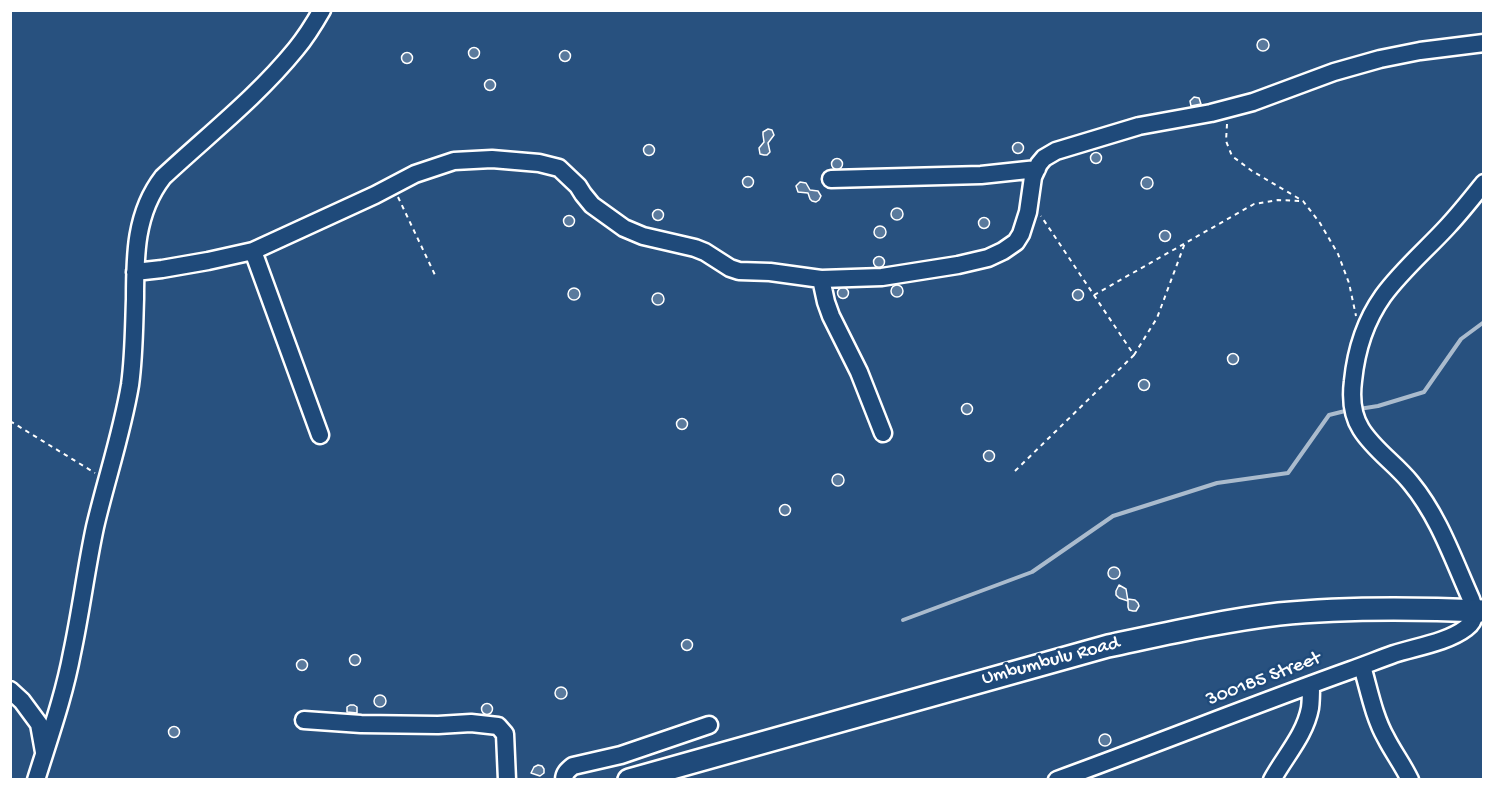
<!DOCTYPE html>
<html>
<head>
<meta charset="utf-8">
<style>
  body { margin:0 }
  #map { position:relative; width:1494px; height:790px; overflow:hidden; background:#28517f; font-family:"Gochi Hand",sans-serif }
  canvas { display:block }
  .frame { position:absolute; inset:0; border:12px solid #fff; pointer-events:none }
</style>
</head>
<body>
<div id="map">
<canvas width="1494" height="790"></canvas>
<div class="frame"></div>
</div>
<script>
const ctx = document.querySelector('canvas').getContext('2d');
ctx.lineJoin = 'round';
function strokePath(path, color, width, dash) { ctx.strokeStyle = color; ctx.lineWidth = width; ctx.lineCap = dash ? 'butt' : 'round'; ctx.setLineDash(dash || []); ctx.stroke(path); }
function fillPath(path, color) { ctx.fillStyle = color; ctx.fill(path, 'evenodd'); }
function label(font, color, halo, rows, align = 'center') {
  ctx.font = font + ' "Gochi Hand",sans-serif'; ctx.lineWidth = 5; ctx.setLineDash([]); ctx.textBaseline = 'middle'; ctx.strokeStyle = halo; ctx.fillStyle = color; for (const [text, x, y, turn = 0] of rows) {
    ctx.save(); ctx.translate(x, y); ctx.rotate((+turn || 0) * Math.PI / 180); ctx.textAlign = isNaN(turn) ? turn : align; if (halo) ctx.strokeText(text, 0, 0); ctx.fillText(text, 0, 0); ctx.restore();
  }
}
strokePath(new Path2D(`
  M1359,409L1378,406L1424,392L1461,339L1484,322
  M903,620L1032,572L1113,516L1217,483L1288,473L1329,415L1345,411`), '#aabbcd', 4);
const building = new Path2D(`
  M1257 45a6 6 0 1 1 12 0a6 6 0 1 1-12 0Z
  M468.5 53a5.5 5.5 0 1 1 11 0a5.5 5.5 0 1 1-11 0Z
  M559.5 56a5.5 5.5 0 1 1 11 0a5.5 5.5 0 1 1-11 0Z
  M401.5 58a5.5 5.5 0 1 1 11 0a5.5 5.5 0 1 1-11 0Z
  M484.5 85a5.5 5.5 0 1 1 11 0a5.5 5.5 0 1 1-11 0Z
  M1194,97L1199,98L1201,104L1191,106L1190,101Z
  M768,129L772,130L774,135L768,143L770,152L767,155H764L760,154L759,148L764,142L763,135V132Z
  M1012.5 148a5.5 5.5 0 1 1 11 0a5.5 5.5 0 1 1-11 0Z
  M643.5 150a5.5 5.5 0 1 1 11 0a5.5 5.5 0 1 1-11 0Z
  M1090.5 158a5.5 5.5 0 1 1 11 0a5.5 5.5 0 1 1-11 0Z
  M831.5 164a5.5 5.5 0 1 1 11 0a5.5 5.5 0 1 1-11 0Z
  M742.5 182a5.5 5.5 0 1 1 11 0a5.5 5.5 0 1 1-11 0Z
  M1141 183a6 6 0 1 1 12 0a6 6 0 1 1-12 0Z
  M800,182L806,183L810,190L818,191L821,196L819,200L816,202L812,201L810,199L808,193L798,192L796,186Z
  M891 214a6 6 0 1 1 12 0a6 6 0 1 1-12 0Z
  M652.5 215a5.5 5.5 0 1 1 11 0a5.5 5.5 0 1 1-11 0Z
  M563.5 221a5.5 5.5 0 1 1 11 0a5.5 5.5 0 1 1-11 0Z
  M978.5 223a5.5 5.5 0 1 1 11 0a5.5 5.5 0 1 1-11 0Z
  M874 232a6 6 0 1 1 12 0a6 6 0 1 1-12 0Z
  M1159.5 236a5.5 5.5 0 1 1 11 0a5.5 5.5 0 1 1-11 0Z
  M873.5 262a5.5 5.5 0 1 1 11 0a5.5 5.5 0 1 1-11 0Z
  M891 291a6 6 0 1 1 12 0a6 6 0 1 1-12 0Z
  M837.5 293a5.5 5.5 0 1 1 11 0a5.5 5.5 0 1 1-11 0Z
  M568 294a6 6 0 1 1 12 0a6 6 0 1 1-12 0Z
  M1072.5 295a5.5 5.5 0 1 1 11 0a5.5 5.5 0 1 1-11 0Z
  M652 299a6 6 0 1 1 12 0a6 6 0 1 1-12 0Z
  M1227.5 359a5.5 5.5 0 1 1 11 0a5.5 5.5 0 1 1-11 0Z
  M1138.5 385a5.5 5.5 0 1 1 11 0a5.5 5.5 0 1 1-11 0Z
  M961.5 409a5.5 5.5 0 1 1 11 0a5.5 5.5 0 1 1-11 0Z
  M676.5 424a5.5 5.5 0 1 1 11 0a5.5 5.5 0 1 1-11 0Z
  M983.5 456a5.5 5.5 0 1 1 11 0a5.5 5.5 0 1 1-11 0Z
  M832 480a6 6 0 1 1 12 0a6 6 0 1 1-12 0Z
  M779.5 510a5.5 5.5 0 1 1 11 0a5.5 5.5 0 1 1-11 0Z
  M1108 573a6 6 0 1 1 12 0a6 6 0 1 1-12 0Z
  M1119,585L1126,589L1128,601L1119,598L1116,595V591Z
  M1128,599L1135,600L1138,603L1139,606L1136,611H1133L1129,610L1128,607Z
  M681.5 645a5.5 5.5 0 1 1 11 0a5.5 5.5 0 1 1-11 0Z
  M349.5 660a5.5 5.5 0 1 1 11 0a5.5 5.5 0 1 1-11 0Z
  M296.5 665a5.5 5.5 0 1 1 11 0a5.5 5.5 0 1 1-11 0Z
  M555 693a6 6 0 1 1 12 0a6 6 0 1 1-12 0Z
  M374 701a6 6 0 1 1 12 0a6 6 0 1 1-12 0Z
  M481.5 709a5.5 5.5 0 1 1 11 0a5.5 5.5 0 1 1-11 0Z
  M350,705H354L357,707V713L347,712V707Z
  M168.5 732a5.5 5.5 0 1 1 11 0a5.5 5.5 0 1 1-11 0Z
  M1099 740a6 6 0 1 1 12 0a6 6 0 1 1-12 0Z
  M538,765L542,766L544,769V773L540,776L531,773L534,767Z`);
fillPath(building, '#5a7a9d');
strokePath(building, '#fff', 1.5);
const minor = new Path2D(`
  M831,179L981,175L1037,169
  M253,251L320,435
  M135,272L162,269L208,261L253,251L375,195L415,174L454,161L492,159L539,163L559,168L578,186L583,194L592,205L624,228L643,236L695,248L705,252L730,268L739,271L770,272L821,279L882,277L958,265L988,258L1003,251L1016,242L1021,234L1028,212L1033,177L1039,164L1044,158L1056,151L1139,126L1211,113L1253,102L1334,72L1380,59L1420,51L1484,43
  M821,279L826,302L831,316L859,372L883,433
  M1362,666C1369,690 1374,717 1386,738C1393,752 1403,765 1410,780
  M10,690L22,701L39,724L44,752
  M304,720L361,724L438,725L471,723L498,726L505,734L507,780
  M36,780C49,738 64,696 72,653C81,611 86,569 95,527C106,480 122,433 130,385C134,357 134,327 135,299C135,256 135,213 163,177C208,135 257,97 296,49C306,37 314,24 322,10
  M564,780C564,773 568,770 573,766L621,755L709,725
  M1057,780C1156,744 1253,705 1351,670C1365,665 1380,659 1394,654C1416,647 1448,642 1466,628C1477,620 1475,610 1471,599C1453,559 1439,517 1411,483C1396,464 1374,450 1361,429C1352,415 1351,397 1353,381C1356,351 1366,320 1383,296C1402,270 1427,249 1448,226C1461,212 1472,198 1484,183
  M1272,780C1285,756 1305,735 1310,708C1311,701 1311,692 1311,685`);
const major = new Path2D(`
  M629,780L1108,646C1165,634 1221,621 1279,614C1347,607 1415,608 1484,611`);
strokePath(minor, '#fff', 21);
strokePath(major, '#fff', 26);
strokePath(new Path2D(`
  M1227,124L1226,141L1232,156L1252,171L1303,201L1320,223L1338,254L1349,283L1356,316
  M398,197L435,275
  M1094,295L1254,204L1278,200L1301,201
  M1134,355L1157,318L1185,243
  M10,421L95,473
  M1015,471L1134,355L1041,216`), '#fff', 2, [4.5, 4.5]);
strokePath(minor, '#1f4a7a', 16);
strokePath(major, '#1f4a7a', 21);
label('20px', '#fff', '#1f4a7a', [
  ["Umbumbulu Road",1051,662,-15],
  ["300185 Street",1264,680,-21]
]);
</script>
</body>
</html>
